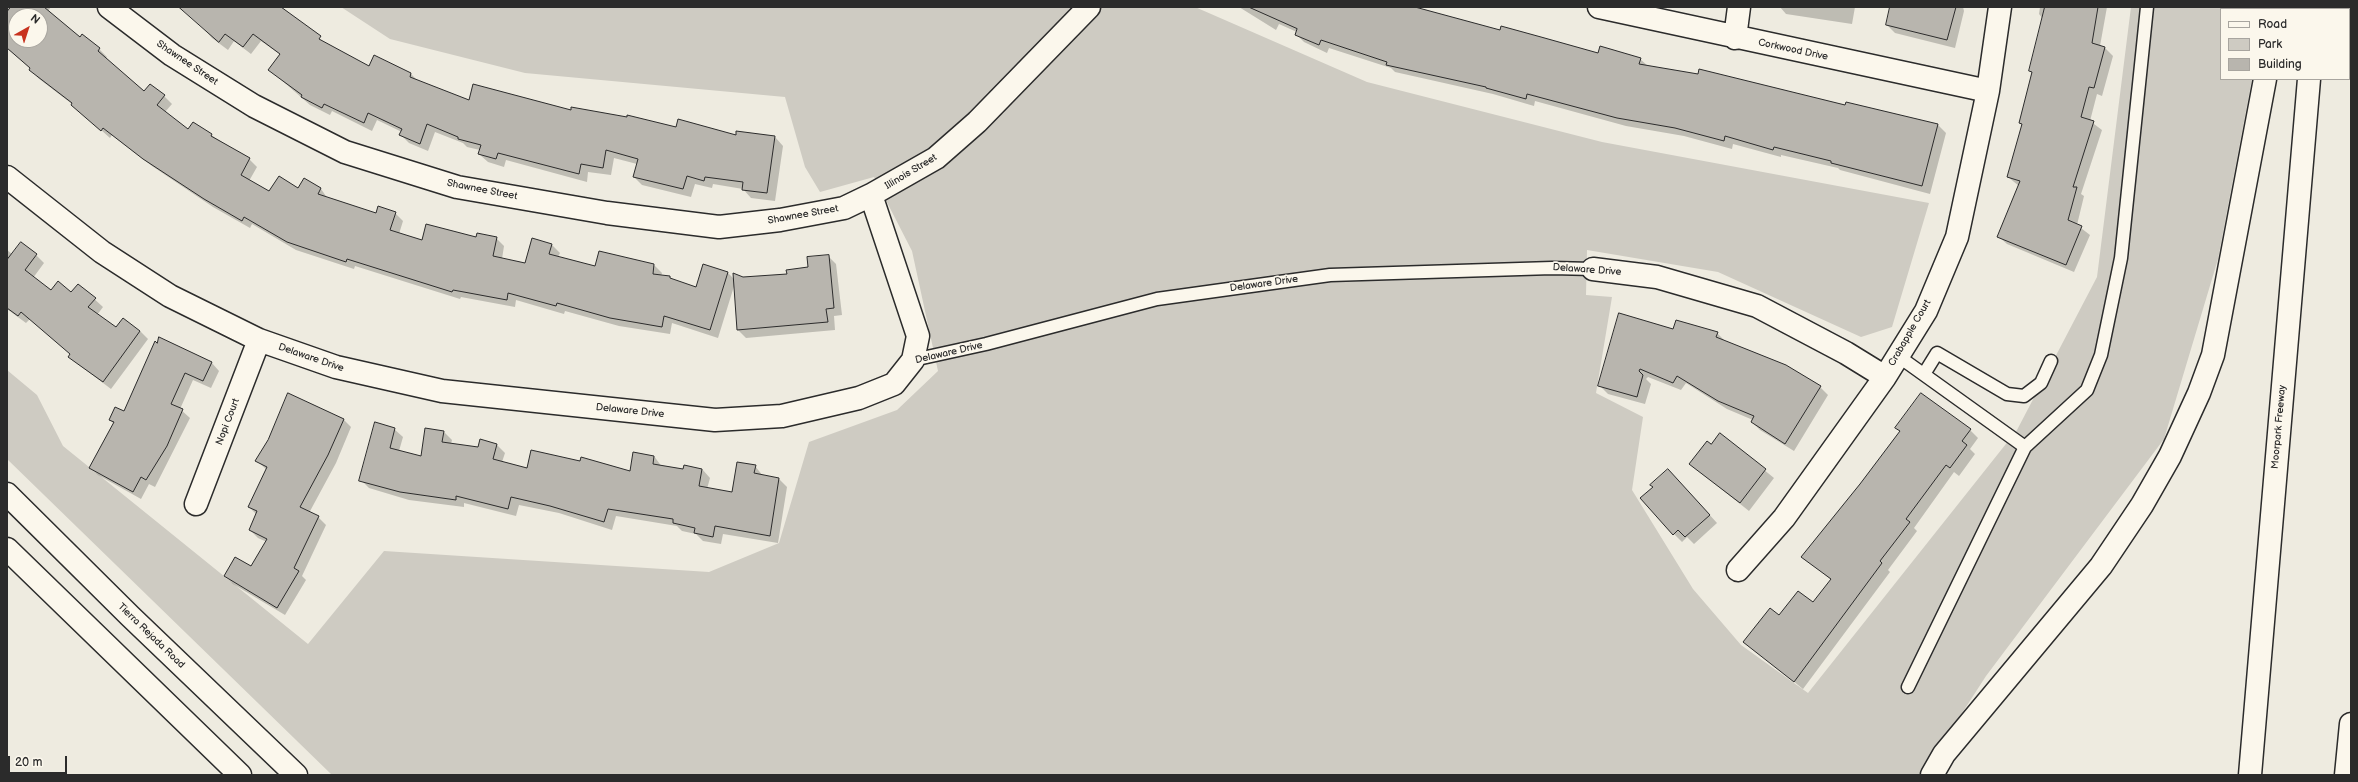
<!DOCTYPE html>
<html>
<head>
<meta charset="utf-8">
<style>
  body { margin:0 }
  #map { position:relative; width:2358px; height:782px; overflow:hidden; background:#eeebe0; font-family:"Balsamiq Sans",sans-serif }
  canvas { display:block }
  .frame { position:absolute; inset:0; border:8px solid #2b2b2b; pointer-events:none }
  .legend { position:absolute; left:2220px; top:8px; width:130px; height:72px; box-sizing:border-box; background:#fbf7ec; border:1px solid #a8a59f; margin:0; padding:5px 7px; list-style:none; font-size:12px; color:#2b2b2b }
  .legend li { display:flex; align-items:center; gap:8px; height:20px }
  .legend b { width:20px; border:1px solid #a8a59f }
  .north { position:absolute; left:8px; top:8px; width:40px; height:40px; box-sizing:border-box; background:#fbf7ec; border:1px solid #a8a59f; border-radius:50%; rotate:39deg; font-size:11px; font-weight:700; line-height:16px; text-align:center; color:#2b2b2b }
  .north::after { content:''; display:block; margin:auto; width:14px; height:18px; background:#c8321e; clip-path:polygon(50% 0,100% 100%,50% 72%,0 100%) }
  .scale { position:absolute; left:8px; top:756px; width:59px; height:18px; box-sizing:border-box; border:2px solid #2b2b2b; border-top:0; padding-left:5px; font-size:12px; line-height:14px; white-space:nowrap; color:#2b2b2b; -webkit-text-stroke:3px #fbf7ec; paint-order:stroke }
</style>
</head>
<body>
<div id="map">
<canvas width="2358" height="782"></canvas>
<div class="frame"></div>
<ul class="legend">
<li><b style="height:5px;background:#fbf7ec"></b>Road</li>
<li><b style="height:11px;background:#cecbc2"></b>Park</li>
<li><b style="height:11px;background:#b8b5ae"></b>Building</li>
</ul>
<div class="north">N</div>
<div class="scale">20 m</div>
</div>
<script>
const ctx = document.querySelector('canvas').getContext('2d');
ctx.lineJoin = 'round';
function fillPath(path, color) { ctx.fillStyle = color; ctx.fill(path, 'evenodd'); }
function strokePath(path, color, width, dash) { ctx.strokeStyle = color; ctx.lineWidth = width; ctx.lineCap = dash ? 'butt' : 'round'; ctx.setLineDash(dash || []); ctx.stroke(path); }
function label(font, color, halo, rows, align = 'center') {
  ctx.font = font + ' "Balsamiq Sans",sans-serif'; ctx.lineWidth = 3.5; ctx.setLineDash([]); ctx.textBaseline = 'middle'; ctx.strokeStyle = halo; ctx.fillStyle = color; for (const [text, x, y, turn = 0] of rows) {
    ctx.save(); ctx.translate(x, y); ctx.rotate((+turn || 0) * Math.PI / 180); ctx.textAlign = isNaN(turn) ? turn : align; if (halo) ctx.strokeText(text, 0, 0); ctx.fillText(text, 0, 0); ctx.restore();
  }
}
fillPath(new Path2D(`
  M341,7H1195L1367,82L1602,142L1929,203L1892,327L1861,337L1718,272L1587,250L1586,295L1612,297L1596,393L1643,417L1632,490L1693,589L1741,645L1808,693L2017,430L2097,277L2131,7H2265V9H2221V79H2252L2218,259L2164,439L1986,676L1922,775H332L7,459V370L37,395L63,446L308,644L384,551L709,572L779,543L809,442L897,410L938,371L912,251L874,177L820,192L805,167L785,97L525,73L390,39Z`), '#cecbc2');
fillPath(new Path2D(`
  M7,7H51L48,11L80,39L99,49L107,57L105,59L144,93L164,96L172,104L165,112L188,130L211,135L249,159L257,167L249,181L270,192L299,189L305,179L321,189L328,199L376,215L395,213L403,221L399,234L423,241L496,238L504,246L502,259L526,264L552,245L560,253L558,257L596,268L654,265L662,273L661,276L697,288L728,273L735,280L788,275L809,268L828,256L836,264L842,315L834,316L835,330L746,338L738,330L735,283L718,338L672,323L670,334L619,326L565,311L564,314L516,300L515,307L461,297L460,299L355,266L354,269L296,250L252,224L250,228L213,207L152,166L112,135L110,138L72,104L38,78L31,69L7,48ZM16,16H40V40H16Z
  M184,7H280L328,46L369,67L374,56L411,74L418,81L469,101L571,111L737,136L775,137L783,146L775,201L751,198L743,189L713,184L712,188L695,184L691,197L642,185L634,177L637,164L614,158L611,175L588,172L587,182L506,160L504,167L488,162L479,154L480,150L467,147L463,143L435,132L428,151L409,143L401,135L402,132L377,120L372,131L332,111L330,115L310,105L270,70L281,55L261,41L251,54L234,41L228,50L212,38Z
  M1239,7H1411L1443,17L1599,55L1640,59L1648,66L1845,106L1846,103L1938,125L1946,133L1930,194L1840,170L1838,168L1781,155V157L1733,144L1732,149L1684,136L1626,126L1535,101L1534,106L1493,94L1395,72L1391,68L1329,48L1327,53L1304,42L1296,34L1297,32L1279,24L1276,30Z
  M1780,7H1855L1852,24L1786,14Z
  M1891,7H1963L1964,11L1955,48L1895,33L1887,25Z
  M2040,7H2107L2100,46L2105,48L2113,56L2102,96L2097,94L2090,121L2102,130L2081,194L2084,196L2077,225L2090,235L2074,272L2007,244L1998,236L2019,186L2008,177L2023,125L2020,122L2033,74L2030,71L2043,19L2039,14Z
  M7,250L12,254L36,255L44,263L33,278L51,291L71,294L79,285L103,307L97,315L117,329L140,331L148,339L111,389L78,364L70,356L71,354L30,319L26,323L7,309Z
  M1674,330L1717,333L1725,341L1820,387L1828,395L1794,451L1760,430L1752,422L1753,420L1727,409L1686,383L1681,390L1648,377L1646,379L1651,384L1645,404L1608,394L1600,386Z
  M155,343L211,362L219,371L211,388L193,380L180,409L190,418L155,487L149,484L141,499L98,475L90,467L114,424L110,420L125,412Z
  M343,419L351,427L336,463L309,513L318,517L326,525L302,576L306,580L285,615L233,584L225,576L252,567L267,542L258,538L250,530L257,515L249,507L267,470L257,461Z
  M1896,427L1970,430L1978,438L1970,449L1975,454L1959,476L1954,472L1914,528L1917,531L1888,570L1890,572L1803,689L1745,642L1779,617L1813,604L1831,580L1803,556L1861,485L1900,432Z
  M394,429L403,437L399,451L422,457L444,432L452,440L451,444L478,448L497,445L505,453L502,462L528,469L631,473L634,453L654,456L662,467L684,470L702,469L710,478L707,489L732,493L755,466L763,476L779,479L787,487L778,543L723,534L721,544L703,541L696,534L682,531L677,526L616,516L612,530L559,513L519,505L516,516L464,503V507L409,500L369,488L361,480Z
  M1720,434L1774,478L1749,511L1690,464L1711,446Z
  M1676,478L1717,523L1694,544L1687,537L1682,542L1674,534Z`), '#0003');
const building = new Path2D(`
  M11,7H44L80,37L82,34L100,48L98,51L144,91L150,84L165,95L157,105L188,129L193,122L212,134L211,136L250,158L241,175L269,191L279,176L298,188L304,178L321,188L318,194L376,213L378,206L396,212L390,230L422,240L426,224L476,237L477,233L497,237L493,256L525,263L532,238L552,244L549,254L595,266L599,251L654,264L653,274L670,276V278L696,287L703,264L728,272L710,330L664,316L662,327L610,318L557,303L556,306L508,293L507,300L453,290L452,292L347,259L346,262L287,242L244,217L242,221L204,199L143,159L103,128L101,131L71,105L72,103L29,70L30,68L7,48V12ZM16,16H40V40H16Z
  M179,7H281L321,36L319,39L369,66L374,55L411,73L410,77L469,100L473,84L571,110V107L627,117V115L676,127L678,119L736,135V131L775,136L767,193L742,190L743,182L705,177L704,181L687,176L683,189L633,177L638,159L606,150L603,168L581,164L579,174L498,153L496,159L478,154L481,145L458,139V137L427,124L420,144L399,135L402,129L368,113L364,123L324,104L322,108L301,97L302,95L268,70L280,54L253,34L243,47L225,34L219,42Z
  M1249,7H1415L1500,30L1501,26L1541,37L1598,53L1600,46L1641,58L1639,64L1698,74L1699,69L1845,105L1846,102L1938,124L1922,186L1831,163V161L1774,147L1773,150L1725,136L1724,141L1675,128L1617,118L1527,94L1526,99L1486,88V87L1386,65L1387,62L1321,40L1319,45L1295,35L1297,29Z
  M1890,7H1956L1947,40L1886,25Z
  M2045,7H2098L2092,43L2105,47L2094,88L2089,87L2081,117L2094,121L2073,187H2077L2068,220L2082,226L2066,265L1997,237L2020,181L2007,177L2022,124L2019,123L2032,72L2029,71Z
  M21,242L37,254L25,270L51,290L58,281L71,292L78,284L96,298L88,307L116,327L123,318L140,331L103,382L68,357L70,354L21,312L18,316L7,308V260Z
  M829,255L834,308L826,309L828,322L737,330L733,273L743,277L787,274L786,270L808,267L807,257Z
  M1619,313L1673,329L1676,320L1718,332L1716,337L1786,365L1821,386L1785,444L1751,422L1754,416L1718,401L1677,376L1673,383L1640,369L1639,371L1643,375L1637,397L1598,386Z
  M159,337L212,362L203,381L185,373L171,404L183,409L167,446L146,480L141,477L133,492L89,468L114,422L109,420L115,407L124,411L155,341L157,343Z
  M288,393L344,419L328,455L300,507L319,516L294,568L299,571L277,608L224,576L235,557L251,566L267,539L249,530L257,511L248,507L267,467L255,461L268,440Z
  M1921,393L1971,429L1962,441L1967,445L1950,468L1946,465L1906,519L1910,522L1880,561L1882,563L1794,682L1743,642L1770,608L1779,615L1798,591L1813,602L1831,579L1801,557L1860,484L1900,431L1895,428Z
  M375,422L395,428L390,448L421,456L425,428L444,431L442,442L478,447L480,439L497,444L493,459L527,468L531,450L580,461L581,457L630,471L633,452L654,456L653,464L683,469L684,465L702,469L699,486L732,492L737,462L756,465L754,473L779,478L770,536L715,526L713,537L694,533L695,528L673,523V519L608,509L604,522L550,506L511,497L508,509L456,496V500L400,492L359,481Z
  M1720,433L1766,469L1740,503L1689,464L1707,441L1711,444Z
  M1668,469L1710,515L1685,537L1678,530L1673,535L1640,498L1653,487L1650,485Z`);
fillPath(building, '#b8b5ae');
strokePath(building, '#2b2b2b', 1);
const service = new Path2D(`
  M1898,356L2025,447L2087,390L2101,355L2121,258L2147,7
  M913,360L986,344L1157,299L1330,275L1552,268L1593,269
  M1924,374L1937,353L2007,394L2024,396L2041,383L2051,361
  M1908,687L2025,447`);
const minor = new Path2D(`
  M109,7L172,55L254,106L345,152L457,187L607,213L719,227L780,220L844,208L871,195L936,158L977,122L1089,7
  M1599,7L1988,91
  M1735,38L1739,7
  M7,177L102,252L170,296L259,340L336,367L442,391L715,420L782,416L859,398L894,384L913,360L918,336L871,195
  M1593,269L1657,277L1757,306L1846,353L1885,377
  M196,504L259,340
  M1738,570L1784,518L1885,377L1926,311L1957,237L1988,91L2000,7`);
const secondary = new Path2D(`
  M7,494L130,616L296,775
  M7,549L240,775`);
const motorway = new Path2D(`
  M2278,9V7
  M2314,9L2315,7
  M1932,775L1944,754L2101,566L2142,505L2170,456L2199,393L2213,355L2265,79
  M2250,775L2309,79
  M2346,775L2351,724`);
strokePath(service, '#2b2b2b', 15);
strokePath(minor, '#2b2b2b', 25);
strokePath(secondary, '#2b2b2b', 25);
strokePath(motorway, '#2b2b2b', 25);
strokePath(service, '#fbf7ec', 12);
strokePath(minor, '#fbf7ec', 22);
strokePath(secondary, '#fbf7ec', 22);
strokePath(motorway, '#fbf7ec', 22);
label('10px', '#2b2b2b', '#fbf7ec', [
  ["Corkwood Drive",1793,50,12],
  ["Shawnee Street",187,63,34],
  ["Illinois Street",911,172,-31],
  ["Shawnee Street",482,190,11],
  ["Shawnee Street",803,215,-10],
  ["Delaware Drive",1587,270,4],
  ["Delaware Drive",1264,284,-8],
  ["Crabapple Court",1910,333,-60],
  ["Delaware Drive",949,353,-13],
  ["Delaware Drive",311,358,19],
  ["Delaware Drive",630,411,6],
  ["Nopi Court",228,422,-69],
  ["Moorpark Freeway",2279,427,-85],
  ["Tierra Rejada Road",151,636,44]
]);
</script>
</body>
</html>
